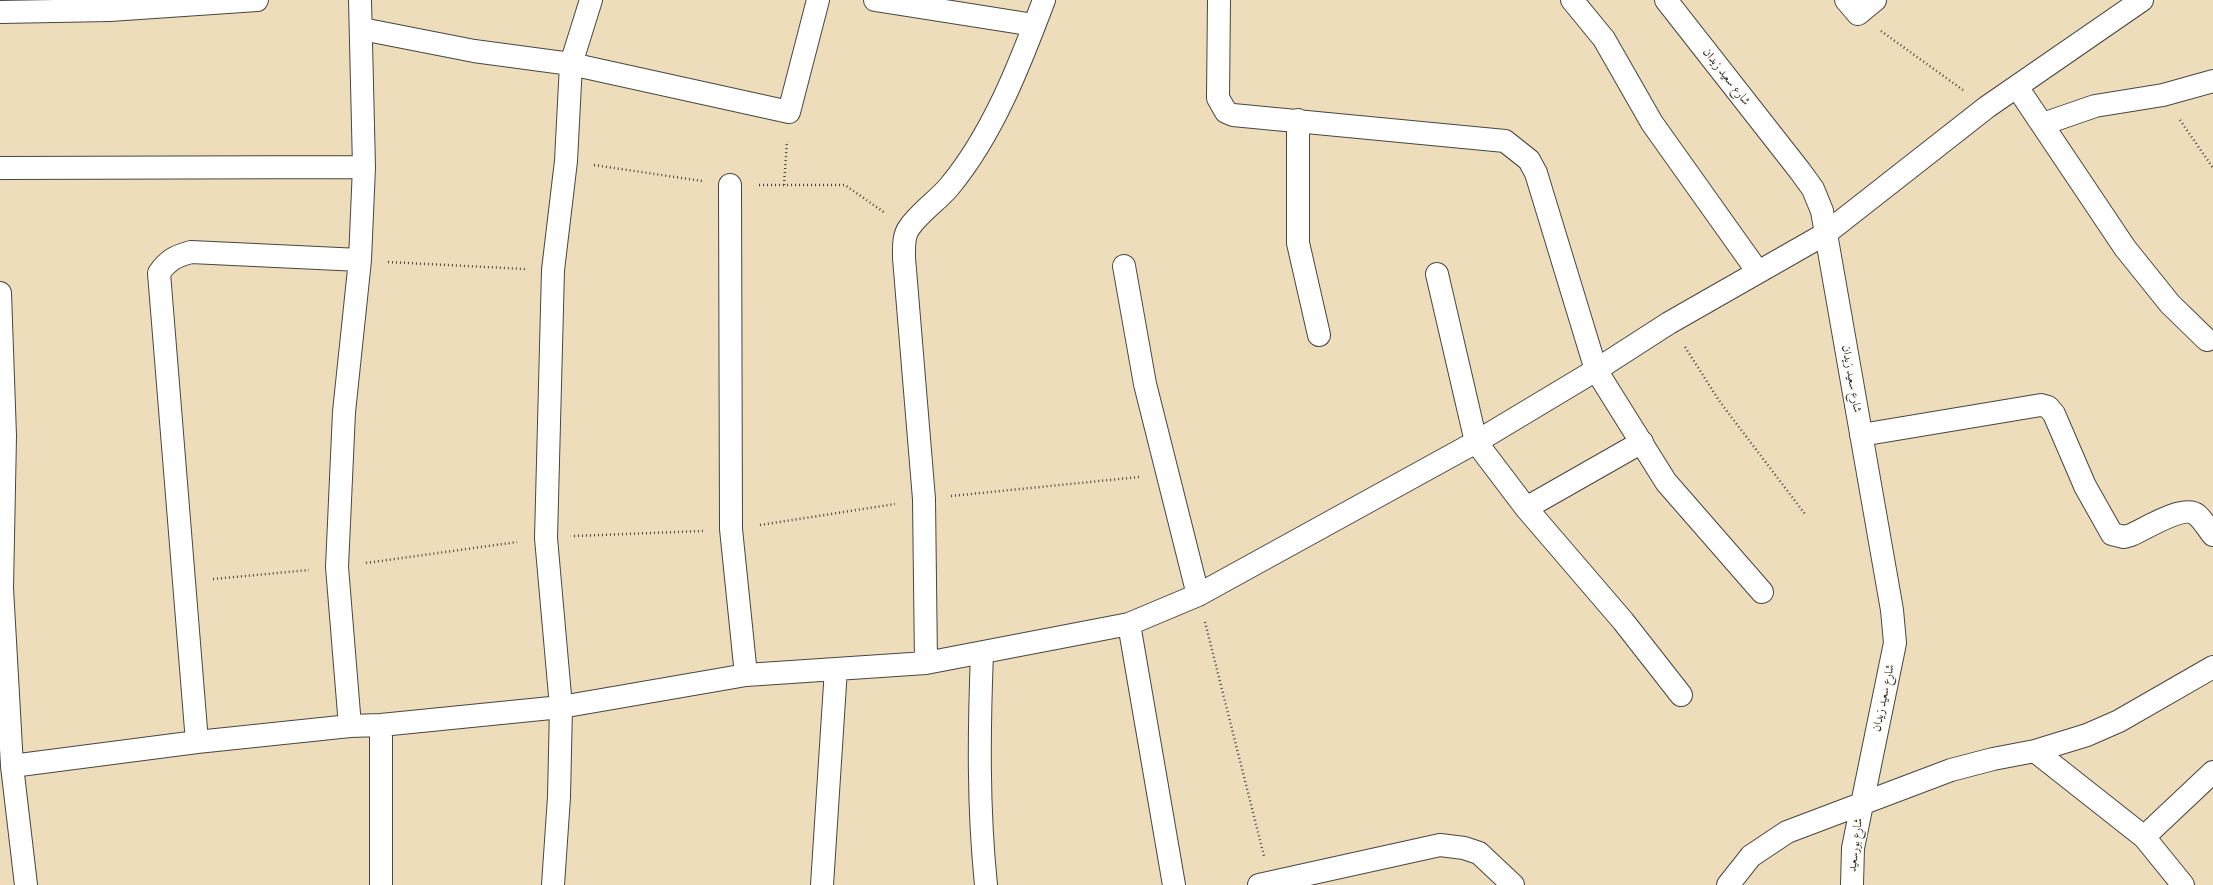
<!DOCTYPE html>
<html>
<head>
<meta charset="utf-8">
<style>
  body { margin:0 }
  canvas { display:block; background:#edddbb }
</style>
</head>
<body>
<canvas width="2213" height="885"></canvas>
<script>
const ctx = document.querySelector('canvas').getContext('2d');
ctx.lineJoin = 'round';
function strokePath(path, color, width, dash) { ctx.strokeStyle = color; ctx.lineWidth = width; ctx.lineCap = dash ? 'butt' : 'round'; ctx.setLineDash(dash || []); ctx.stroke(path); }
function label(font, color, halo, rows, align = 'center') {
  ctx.font = font + ' "Libre Bodoni",Amiri,serif'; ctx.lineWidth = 3; ctx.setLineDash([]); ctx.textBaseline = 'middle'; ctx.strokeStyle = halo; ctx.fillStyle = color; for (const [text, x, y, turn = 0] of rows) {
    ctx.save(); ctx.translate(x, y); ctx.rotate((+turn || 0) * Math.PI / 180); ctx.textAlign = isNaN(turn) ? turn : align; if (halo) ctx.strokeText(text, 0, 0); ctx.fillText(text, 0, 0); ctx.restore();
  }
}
const street = new Path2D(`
  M875,0L1034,25
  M1219,0L1218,98L1226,112L1233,115L1505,141L1529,160L1536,173L1596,370L1666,482L1762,592
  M1572,0L1604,39L1652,123L1758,272
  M1666,0L1800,171L1813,189L1822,211L1892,610L1895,643L1853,848L1852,885
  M1846,0L1858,14L1875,0
  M0,12L110,10L257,0
  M362,29L474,51L571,64L789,112L818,0
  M2017,87L2125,248L2170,304L2207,340
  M1298,120V243L1319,335
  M2043,124L2095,106L2163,95L2213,81
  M0,168L364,167
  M730,185L731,529L746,675
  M1124,266L1145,384L1198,595
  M1437,274L1476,442L1526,508L1623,621L1681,695
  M0,293L5,436L2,588L12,766
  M1861,435L2041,405L2048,407L2054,414L2085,486L2112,534L2124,537L2131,535C2145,529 2184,504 2197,515C2203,520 2208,529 2213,535
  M1526,508L1642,442
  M1129,624L1174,885
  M982,653C979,731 978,807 986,885
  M926,663L924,499L904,258C904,249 903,236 909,228C919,213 937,201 949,187C993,134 1020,64 1044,0
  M350,726L337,567L344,412L360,260L364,167L360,0
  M197,742L159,273C168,260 176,256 191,252L360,260
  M2035,751L2144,837L2183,885
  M2144,837L2213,772
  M26,885L12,766L197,742L350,726L381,725L561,707L746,675L926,663L1129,624L1198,595L1476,442L1596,370L1669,323L1825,234L1987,107L2142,0
  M381,885V725
  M553,885L559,797L561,707L546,538L553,270L566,161L571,64L591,0
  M822,885L836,669
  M1259,885L1440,845L1464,848L1479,853L1513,885
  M1728,885L1751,856L1787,832L1951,770L1993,759L2035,751L2087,735L2119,721L2213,667`);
strokePath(street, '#484641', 24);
strokePath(new Path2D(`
  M1881,31L1963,90
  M2180,120L2213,168
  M594,165L702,181
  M759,185H845L885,213
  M784,185L787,141
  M388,262L525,269
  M1685,347L1720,402L1805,514
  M951,496L1139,477
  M760,525L895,504
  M574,536L703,531
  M366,563L517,542
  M213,579L309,570
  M1205,622L1264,856`), '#484641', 2.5, [1, 3]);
strokePath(street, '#fff', 22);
label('12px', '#2b2b2b', '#fdfcf7', [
  ["شارع سعيد زيدان",1726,77,52],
  ["شارع سعيد زيدان",1851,379,80],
  ["شارع سعيد زيدان",1884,698,-78],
  ["شارع بورسعيد",1856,845,-83]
]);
</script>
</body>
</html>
